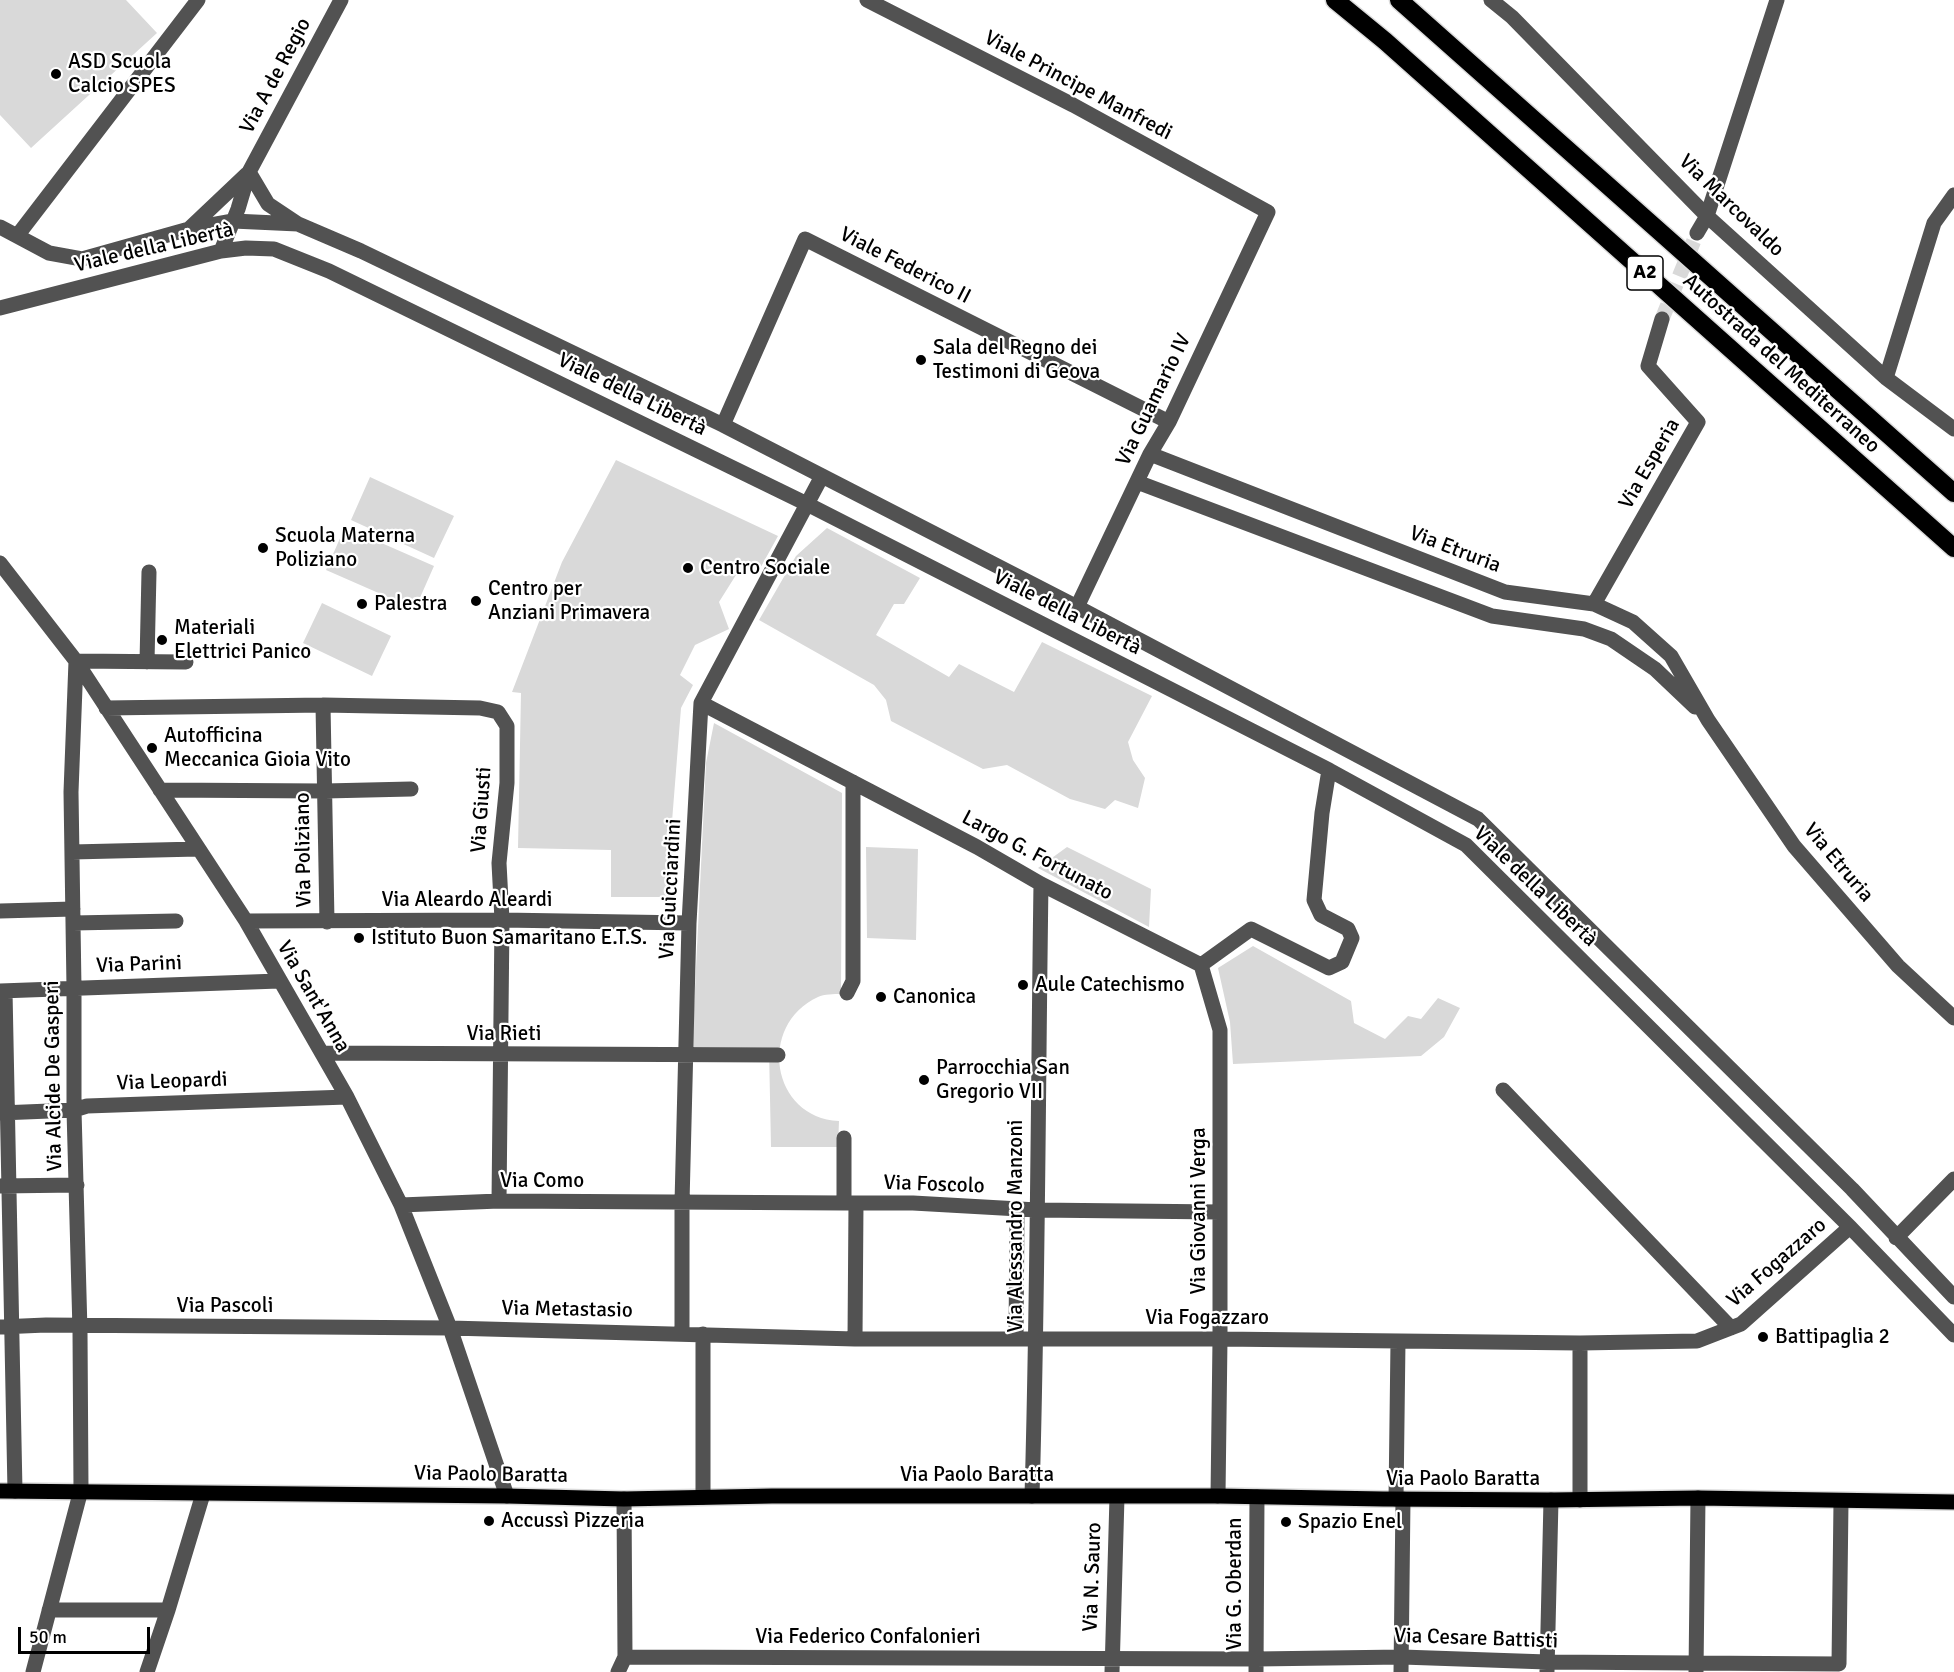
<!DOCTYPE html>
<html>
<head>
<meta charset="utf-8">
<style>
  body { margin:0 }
  #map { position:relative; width:1954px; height:1672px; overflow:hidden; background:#fff; font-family:Signika,sans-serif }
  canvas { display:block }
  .scale { position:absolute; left:18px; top:1627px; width:132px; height:27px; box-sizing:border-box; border:3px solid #000; border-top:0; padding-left:8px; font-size:18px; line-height:21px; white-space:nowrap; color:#000; -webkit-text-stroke:4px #fff; paint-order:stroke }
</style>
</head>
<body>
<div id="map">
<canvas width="1954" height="1672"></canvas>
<div class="scale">50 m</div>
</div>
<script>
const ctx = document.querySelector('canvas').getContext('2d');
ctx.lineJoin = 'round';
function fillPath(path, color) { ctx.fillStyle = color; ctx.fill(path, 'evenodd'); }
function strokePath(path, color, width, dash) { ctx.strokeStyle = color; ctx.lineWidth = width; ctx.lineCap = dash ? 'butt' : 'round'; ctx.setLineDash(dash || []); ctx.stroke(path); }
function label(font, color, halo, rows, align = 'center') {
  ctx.font = font + ' Signika,sans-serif'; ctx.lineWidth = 4.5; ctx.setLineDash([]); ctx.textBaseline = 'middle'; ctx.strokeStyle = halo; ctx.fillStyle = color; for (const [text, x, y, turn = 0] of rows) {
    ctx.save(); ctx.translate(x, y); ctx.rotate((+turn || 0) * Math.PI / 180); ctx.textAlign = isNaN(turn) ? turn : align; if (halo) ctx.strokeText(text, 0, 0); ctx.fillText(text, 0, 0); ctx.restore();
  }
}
fillPath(new Path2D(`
  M0,0H126L157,33L31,148L0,115Z
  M616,460L778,536L757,574L741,567L719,602L729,629L695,645L680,675L693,685L681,708L666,897H611V850L518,848L521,693L512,692L562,562Z
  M370,477L454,516L434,558L351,520Z
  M345,527L434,566L415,609L326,570Z
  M827,528L920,578L904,604H894L876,635L949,677L959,664L1014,692L1042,642L1152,696L1128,742L1133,760L1145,778L1138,808L1115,800L1105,809L1070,799L1007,765L983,769L891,721L886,700L874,685L759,620L796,556Z
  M322,603L391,636L372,676L303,643Z
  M714,723L842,793L841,994C834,994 824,994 818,997C757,1025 771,1118 839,1121L838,1147H771L769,1049L692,1050L706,763Z
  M866,847L918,849L916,940L867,938Z
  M1067,847L1151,889L1149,927L1038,868Z
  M1253,946L1351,1001L1354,1023L1385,1039L1408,1016L1421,1019L1438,998L1460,1008L1444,1037L1421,1056L1233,1064L1230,1022L1218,968Z`), '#d9d9d9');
strokePath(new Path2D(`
  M1662,319L1697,233`), '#d9d9d9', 15, [15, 8]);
const major = new Path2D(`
  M0,1491L507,1496L624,1499L772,1496H1218L1383,1499L1551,1500L1698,1498L1954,1502`);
const highway = new Path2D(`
  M1335,0L1385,41L1954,548
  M1399,0L1954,493`);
strokePath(major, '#dbdbdb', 18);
strokePath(highway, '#dbdbdb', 21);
strokePath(new Path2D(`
  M867,0L1073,105L1268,212L1169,422L1150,454L1077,607
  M1491,0L1512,17L1707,216L1886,378L1954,429
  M249,172L268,204L298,224
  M0,227L49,253L82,259L189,229L233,221L298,224L361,251L723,425L1077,607L1478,819L1852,1189L1954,1297
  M190,228L247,174
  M1697,233L1707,216L1777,0
  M17,236L198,0
  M221,251L238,209L249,172L341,0
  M0,308L221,251L246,248L274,249L329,271L807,504L1329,770L1466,845L1850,1227L1954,1335
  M1886,378L1934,223L1954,195
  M723,425L805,239L1169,422
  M1150,454L1505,592L1594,604L1633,622L1671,656L1708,720L1794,846L1898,966L1954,1018
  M1137,482L1492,616L1584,629L1611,639L1655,669L1695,707
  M0,563L76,661L246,921L347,1097L401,1205L450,1328L507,1496
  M1594,604L1698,422L1648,366L1662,319
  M76,661L186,662
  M147,662L149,572
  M701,703L977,847L1041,884L1201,965
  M323,705L327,922
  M106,708L323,705L480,708L498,712L507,726V783L499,863L502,920L499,1201
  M160,790L325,791L411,789
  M72,852L198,849
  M0,911L73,909
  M246,921L502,920L689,923
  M73,923L176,921
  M1201,965L1220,1030V1339L1218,1496
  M1201,965L1251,929L1329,968L1342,962L1352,938L1348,929L1321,915L1314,900L1322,813L1329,770
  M0,991L279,981
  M5,991L15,1491
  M847,993L853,981V782
  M322,1053L778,1055
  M1503,1090L1731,1328
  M0,1113L74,1110L87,1106L347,1097
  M0,1186L77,1185
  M844,1203V1138
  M401,1205L499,1201L844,1203H913L1037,1210L1220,1212
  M1896,1238L1954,1179
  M0,1327L46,1325L450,1328L855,1339H1220L1580,1343L1697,1341L1741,1324L1850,1227
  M682,1333V1203L689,923L701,703L822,476
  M855,1339L856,1203
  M1016,1339L1017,1209
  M1032,1496C1038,1292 1038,1088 1041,884
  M703,1497V1334
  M1396,1499L1398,1341
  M1580,1500V1343
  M49,1610H168
  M625,1657L1256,1659L1402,1657L1547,1662L1839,1664L1841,1502
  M1547,1671L1551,1500
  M33,1672L81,1490L80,1331L74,1110V988L71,792L76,661
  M147,1672L168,1610L203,1494
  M618,1672L625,1657L624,1499
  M1112,1672L1117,1497
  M1256,1672L1257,1497
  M1401,1672L1403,1499
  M1696,1672L1698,1498`), '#525252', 15);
strokePath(major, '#000', 15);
strokePath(highway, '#000', 18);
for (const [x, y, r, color] of [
  [56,74,6,"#000"],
  [921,360,6,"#000"],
  [263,548,6,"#000"],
  [688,568,6,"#000"],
  [476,601,6,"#000"],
  [362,604,6,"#000"],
  [162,640,6,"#000"],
  [152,748,6,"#000"],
  [359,938,6,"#000"],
  [1023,985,6,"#000"],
  [881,997,6,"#000"],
  [924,1080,6,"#000"],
  [1763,1337,6,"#000"],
  [489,1521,6,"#000"],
  [1286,1522,6,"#000"]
]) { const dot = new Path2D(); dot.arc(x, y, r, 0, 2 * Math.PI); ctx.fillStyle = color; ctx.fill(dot); strokePath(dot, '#fff', 2); }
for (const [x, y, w] of [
  [1645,273,36]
]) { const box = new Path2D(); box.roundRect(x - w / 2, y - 17, w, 34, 4.5); ctx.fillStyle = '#fff'; ctx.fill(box); strokePath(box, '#000', 1.5); }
label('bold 20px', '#000', null, [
  ["A2",1645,273]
]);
label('21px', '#000', '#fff', [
  ["ASD Scuola",68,62],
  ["Calcio SPES",68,86],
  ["Sala del Regno dei",933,348],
  ["Testimoni di Geova",933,372],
  ["Scuola Materna",275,536],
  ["Poliziano",275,560],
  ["Centro Sociale",700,568],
  ["Centro per",488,589],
  ["Anziani Primavera",488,613],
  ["Palestra",374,604],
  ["Materiali",174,628],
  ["Elettrici Panico",174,652],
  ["Autofficina",164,736],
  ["Meccanica Gioia Vito",164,760],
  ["Istituto Buon Samaritano E.T.S.",371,938],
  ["Aule Catechismo",1035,985],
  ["Canonica",893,997],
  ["Parrocchia San",936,1068],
  ["Gregorio VII",936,1092],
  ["Battipaglia 2",1775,1337],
  ["Accussì Pizzeria",501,1521],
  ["Spazio Enel",1298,1522]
], 'left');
label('21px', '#000', '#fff', [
  ["Via A de Regio",276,76,-62],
  ["Viale Principe Manfredi",1078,86,28],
  ["Via Marcovaldo",1731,206,44],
  ["Viale della Libertà",154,248,-13],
  ["Viale Federico II",905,266,27],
  ["Autostrada del Mediterraneo",1781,364,42],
  ["Viale della Libertà",632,395,26],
  ["Via Guamario IV",1154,400,-64],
  ["Via Esperia",1650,464,-60],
  ["Via Etruria",1455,550,21],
  ["Viale della Libertà",1067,613,27],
  ["Via Giusti",482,810,-86],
  ["Via Poliziano",304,850,-91],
  ["Largo G. Fortunato",1037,856,28],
  ["Via Etruria",1838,863,50],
  ["Viale della Libertà",1535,887,44],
  ["Via Guicciardini",671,889,-87],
  ["Via Aleardo Aleardi",467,900],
  ["Via Parini",139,965,-2],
  ["Via Sant'Anna",313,997,60],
  ["Via Rieti",504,1034],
  ["Via Alcide De Gasperi",54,1076,-91],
  ["Via Leopardi",172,1082,-2],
  ["Via Como",542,1181],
  ["Via Foscolo",934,1185,2],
  ["Via Giovanni Verga",1199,1211,-90],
  ["Via Alessandro Manzoni",1016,1226,-90],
  ["Via Fogazzaro",1777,1263,-41],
  ["Via Pascoli",225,1306],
  ["Via Metastasio",567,1310,1],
  ["Via Fogazzaro",1207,1318],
  ["Via Paolo Baratta",491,1475,1],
  ["Via Paolo Baratta",977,1475],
  ["Via Paolo Baratta",1463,1479],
  ["Via N. Sauro",1093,1577,-88],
  ["Via G. Oberdan",1235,1584,-90],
  ["Via Federico Confalonieri",868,1637],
  ["Via Cesare Battisti",1476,1639,2]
]);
</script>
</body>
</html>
